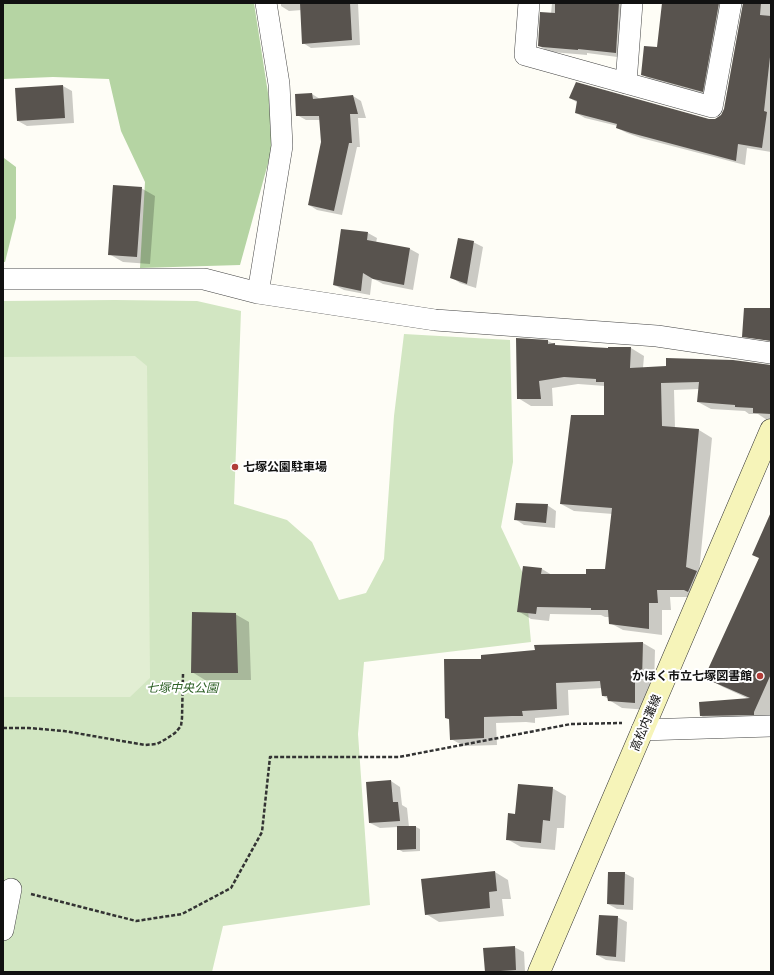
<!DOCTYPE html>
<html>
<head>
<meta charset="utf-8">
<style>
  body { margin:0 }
  #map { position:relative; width:774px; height:975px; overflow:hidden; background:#fefdf6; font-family:"Crimson Pro",serif }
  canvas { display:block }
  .frame { position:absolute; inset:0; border:4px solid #111; pointer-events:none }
</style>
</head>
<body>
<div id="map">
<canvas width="774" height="975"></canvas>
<div class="frame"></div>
</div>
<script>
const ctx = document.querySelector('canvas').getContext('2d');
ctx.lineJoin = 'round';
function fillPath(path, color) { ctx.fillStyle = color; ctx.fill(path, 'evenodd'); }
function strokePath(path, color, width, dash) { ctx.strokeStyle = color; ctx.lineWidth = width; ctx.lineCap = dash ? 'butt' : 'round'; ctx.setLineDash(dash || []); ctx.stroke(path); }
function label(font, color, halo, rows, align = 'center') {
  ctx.font = font + ' "Crimson Pro","Noto Sans JP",serif'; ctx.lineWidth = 4; ctx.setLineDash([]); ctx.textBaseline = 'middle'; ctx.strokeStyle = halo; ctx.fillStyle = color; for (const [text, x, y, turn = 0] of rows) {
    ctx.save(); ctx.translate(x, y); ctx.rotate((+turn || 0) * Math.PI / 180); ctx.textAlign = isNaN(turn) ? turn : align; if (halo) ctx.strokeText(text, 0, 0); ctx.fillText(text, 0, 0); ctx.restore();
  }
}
fillPath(new Path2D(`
  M115,300L197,301L241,311L234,504L287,520L312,542L339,600L366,593L384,559L394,416L404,334L510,340L513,462L501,527L525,578L531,642L364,662L358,734L370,905L223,926L212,972H3V301Z`), '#d2e6c2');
fillPath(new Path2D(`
  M3,3H254L275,138L240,265L140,268L145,182L121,131L109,79L53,77L3,79Z
  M3,144L4,158L16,167V218L5,262H3Z`), '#b5d4a3');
fillPath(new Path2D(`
  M135,356L147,366L150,678L130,697H3V357Z`), '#e2eed3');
fillPath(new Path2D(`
  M281,3H358L360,45L311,48L303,43L302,10L289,11L281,6Z
  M552,3H628L625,58L587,53V55L552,52L548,51L539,46L551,14Z
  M663,3H730L712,96L651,80L642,74L658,48Z
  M744,3H771V152L747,148L745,165L641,138L627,133L617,128L618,126L585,118L576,113L578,103L570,98L709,120L716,119L722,115L725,109Z
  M63,86L72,91L74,123L27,126L18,121Z
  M312,94L320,99L353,96L361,101L366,118H358L360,147H357L342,215L317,210L309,205L322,142L320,120H306L297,115Z
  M141,188L155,196L150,264L123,262L109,254Z
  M368,233L377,238L376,243L410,249L419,254L413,290L383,284L372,278L370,295L344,290L334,285Z
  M473,242L483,247L476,288L460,283L451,277Z
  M548,341L558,346L609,349L631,348L644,356L643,368L771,366V420H767L758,414H749L745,411L711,409L698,402L699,389L674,390L675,428L699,430L712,438L699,573L698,597H670L671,610H662V635L623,630L610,623V617H605L601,615L550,614L549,621L531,619L518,611L542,569L552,575H587L606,570L613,514L574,511L561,504L605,416V386L578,384L552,388L553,406H531L518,398Z
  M547,505L556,511L555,528L524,525L515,519Z
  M771,519V724L719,726L701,716L749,699L723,687L705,677L760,558Z
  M235,614L249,622L251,680H205L192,672Z
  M643,643L655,650L654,687L648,688V710L622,708L609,700V699L603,696L602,688L568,690L569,715L535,718V723L526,722L496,723L497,745L464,746L451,739L450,720L446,718L482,660Z
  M391,781L400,787L402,805L407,808L409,827H416L420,829V851L403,852L398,849V827L380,828L370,823Z
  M552,788L566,796L564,828H557L555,850L521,847L507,839L516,815Z
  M495,872L508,880L511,899H502L504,916L439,922L426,914Z
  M624,873L634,878L633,910L617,909L608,904Z
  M617,917L627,922L625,962L606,960L597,955Z
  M514,947L524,952L525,972L486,971Z`), '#0003');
fillPath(new Path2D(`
  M300,3H350L352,40L302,44Z
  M555,3H619L616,53L578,49V50L542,47L538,46L540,12L555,13Z
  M662,3H719L703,92L641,75L644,46L657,47Z
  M743,3H761L760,15L771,16V48L764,111L767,112L762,148L738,144L736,161L631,133L616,128L617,124L575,113L577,101L569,98L576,82L709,119H715L721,115L724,109Z
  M63,85L65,118L17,121L15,88Z
  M312,93L313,99L353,95L358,114H350L352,143H349L334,211L308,205L321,142L319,116H296L295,94Z
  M113,185L142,187L137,257L108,255Z
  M341,229L368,232L367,240L410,248L404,285L373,279L363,273L361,291L333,285Z
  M458,238L474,241L467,284L450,278Z
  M744,308H771V341L742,337Z
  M516,338L548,340V344L555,343V345L608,348V347H631L630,368L666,366V358L733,360L771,365V414L753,413V408L735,407V405L697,402L699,382L661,383L662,426L699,429L686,567L697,571L688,592L684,590H657L658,603H649V629L609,624L608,610H591V608L537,607L536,614L517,612L523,566L542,568L541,574H586V569H605L612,508L560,504L571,415H604V382H596V379L564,377L539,381L541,399H517Z
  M516,503L548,504L546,523L514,520Z
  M771,512V674L754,712V715L700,716L699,702L750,698L704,678L759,558L752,555Z
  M192,612L236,613L238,673H191Z
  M643,642L642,680L635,681V703L608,701L607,696H602L600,681L556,683L557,709L522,711L523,716H512L484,717V738L450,740L449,719L445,718L444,659H481V655L535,650L534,645Z
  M391,780L393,802H398L400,821L369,823L366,782Z
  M518,784L553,787L550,821L543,820L541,843L506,840L508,813L515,814Z
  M397,826H416V849L397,850Z
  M495,871L497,891L489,892L490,908L425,915L421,879Z
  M608,872H625L624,905L607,904Z
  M599,915L618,916L616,957L596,955Z
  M515,946L516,970L485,972L483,948Z`), '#58534e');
const minor = new Path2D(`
  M529,3L525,55L712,107L731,3
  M626,83L632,3
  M3,279H204L258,293L435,320L657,336L771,353
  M258,293L282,146L279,84L266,3
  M642,730L771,726
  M3,930L11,889`);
const secondary = new Path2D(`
  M539,972L771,430`);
strokePath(minor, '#444', 22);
strokePath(secondary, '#333', 23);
strokePath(new Path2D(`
  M3,728H29L64,731L145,745L157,744L166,739L175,733L181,726L182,718L183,674
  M31,894L136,921L182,914L231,888L262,832L270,757H399L571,724L622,723`), '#333', 2.5, [4, 2]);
strokePath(minor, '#fff', 21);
strokePath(secondary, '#f6f4b9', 22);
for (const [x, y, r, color] of [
  [235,467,4,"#b13d38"],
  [760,676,4,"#b13d38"]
]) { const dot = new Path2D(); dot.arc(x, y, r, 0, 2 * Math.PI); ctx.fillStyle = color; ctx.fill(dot); strokePath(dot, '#fff', 1.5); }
label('bold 12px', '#111', '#fff', [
  ["七塚公園駐車場",243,467],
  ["かほく市立七塚図書館",752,676,"right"]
], 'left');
label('italic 12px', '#2f6228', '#fff', [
  ["七塚中央公園",182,688]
]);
label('12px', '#111', '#fff', [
  ["高松内灘線",646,723,-67]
]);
</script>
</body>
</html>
